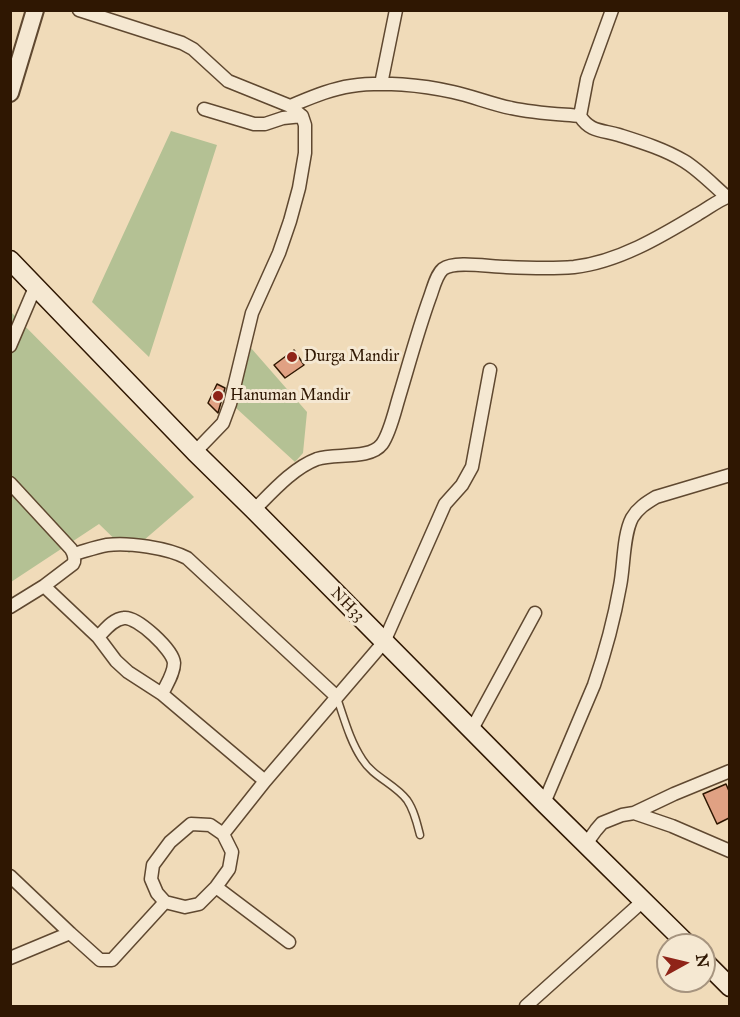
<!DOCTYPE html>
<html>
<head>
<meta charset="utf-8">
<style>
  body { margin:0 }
  #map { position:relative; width:740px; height:1017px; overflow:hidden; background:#f0dbb9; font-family:"IM FELL Great Primer",serif }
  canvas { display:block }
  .frame { position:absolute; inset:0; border:12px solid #2f1702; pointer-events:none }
  .north { position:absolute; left:656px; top:933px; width:60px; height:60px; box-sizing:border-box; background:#f5e8d2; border:2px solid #a6947f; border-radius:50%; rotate:82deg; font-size:16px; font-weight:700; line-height:24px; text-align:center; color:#2f1702 }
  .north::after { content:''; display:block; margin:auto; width:21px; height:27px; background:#8f2418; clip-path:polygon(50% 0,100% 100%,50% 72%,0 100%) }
</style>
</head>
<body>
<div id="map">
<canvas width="740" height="1017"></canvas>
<div class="frame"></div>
<div class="north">N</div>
</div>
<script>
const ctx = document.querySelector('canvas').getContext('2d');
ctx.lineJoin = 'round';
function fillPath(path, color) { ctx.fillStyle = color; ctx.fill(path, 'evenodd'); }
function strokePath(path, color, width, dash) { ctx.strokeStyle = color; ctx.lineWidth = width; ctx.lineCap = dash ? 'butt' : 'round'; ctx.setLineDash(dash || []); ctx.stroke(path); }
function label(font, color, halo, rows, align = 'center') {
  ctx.font = font + ' "IM FELL Great Primer",serif'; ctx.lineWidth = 6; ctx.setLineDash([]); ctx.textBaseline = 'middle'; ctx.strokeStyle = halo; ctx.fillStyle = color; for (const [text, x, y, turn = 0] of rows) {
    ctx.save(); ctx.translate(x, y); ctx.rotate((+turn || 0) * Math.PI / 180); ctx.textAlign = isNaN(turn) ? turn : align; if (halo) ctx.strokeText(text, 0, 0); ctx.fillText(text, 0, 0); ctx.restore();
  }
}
fillPath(new Path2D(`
  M171,131L217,145L149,357L92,302Z
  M10,311L194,497L129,553L99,524L11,582Z
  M251,348L307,412L303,453L295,462L236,408Z`), '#b4c194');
const building = new Path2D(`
  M294,350L304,365L285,378L274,365Z
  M217,384L225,388L218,413L208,403Z
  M726,784L729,791V818L717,824L703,794Z`);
fillPath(building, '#e0a183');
strokePath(building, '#2f1702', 1.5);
const service = new Path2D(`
  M337,698C344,718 350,741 362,759C373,777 395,784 407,800C414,810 417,823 420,835`);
const minor = new Path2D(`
  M79,10L182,43L193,49L228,81L290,106L302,116L305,125V153L299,188L290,221L279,253L252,313L230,404L223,423L195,452
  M612,10L587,79L580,116C590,132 602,130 619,135C641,142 664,149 684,161C699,170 713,185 727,197
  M381,84L396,10
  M290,106C310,98 330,89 351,86C382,81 422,85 453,92C472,96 491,104 511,108C533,113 557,114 580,116
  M204,109L254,124H265L283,118L302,116
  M10,346L36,285
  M10,483L71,549C74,554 76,559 73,564L44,586
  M254,510C272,492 293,468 317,459C335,453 370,460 382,444C390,433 395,410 399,397C409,364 418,330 430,297C433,289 436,275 443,269C455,260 490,267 506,267C528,268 551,269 574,267C618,262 660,237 698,214C709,208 718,200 730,196
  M74,554C85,551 96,547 107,545C128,542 168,548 187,558L337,697
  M10,607L44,586L98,637
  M162,694C166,685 174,674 174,663C173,650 137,616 124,618C113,619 105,630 98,637L116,661L128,672L162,694L265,781L223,834
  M471,731L535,613
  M265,781L384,642L445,504L462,485L472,467L490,370
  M544,803L594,685C605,653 614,620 620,586C624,567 623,535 632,518C638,508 646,503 656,497L730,475
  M634,813L674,794L730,771
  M191,824L210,825L223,834L232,852L229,869L216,887L199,904L185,907L165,902L157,893L151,879L153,865L170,842Z
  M586,844L596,830L602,823L622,815L634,813L672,826L730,851
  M10,876L70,933L100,960H112L165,902
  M216,887L289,942
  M10,958L70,933
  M526,1006L643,901`);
const tertiary = new Path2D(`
  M10,93L35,10`);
const secondary = new Path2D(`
  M10,260L195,452L254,510L544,803L688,945
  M704,961L730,987`);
strokePath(service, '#5f4830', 9);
strokePath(minor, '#5f4830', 15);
strokePath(tertiary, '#5f4830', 20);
strokePath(secondary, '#2f1702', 21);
strokePath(service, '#f5e8d2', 6);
strokePath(minor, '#f5e8d2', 12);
strokePath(tertiary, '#f5e8d2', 16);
strokePath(secondary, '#f5e8d2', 18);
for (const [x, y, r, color] of [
  [292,357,6,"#8f2418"],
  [218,396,6,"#8f2418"]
]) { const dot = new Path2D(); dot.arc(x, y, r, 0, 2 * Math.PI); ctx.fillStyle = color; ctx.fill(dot); strokePath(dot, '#f5e8d2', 2); }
label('16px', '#2f1702', '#f5e8d2', [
  ["Durga Mandir",304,357],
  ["Hanuman Mandir",230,396]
], 'left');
label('16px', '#2f1702', '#f5e8d2', [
  ["NH33",347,605,45]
]);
</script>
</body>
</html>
